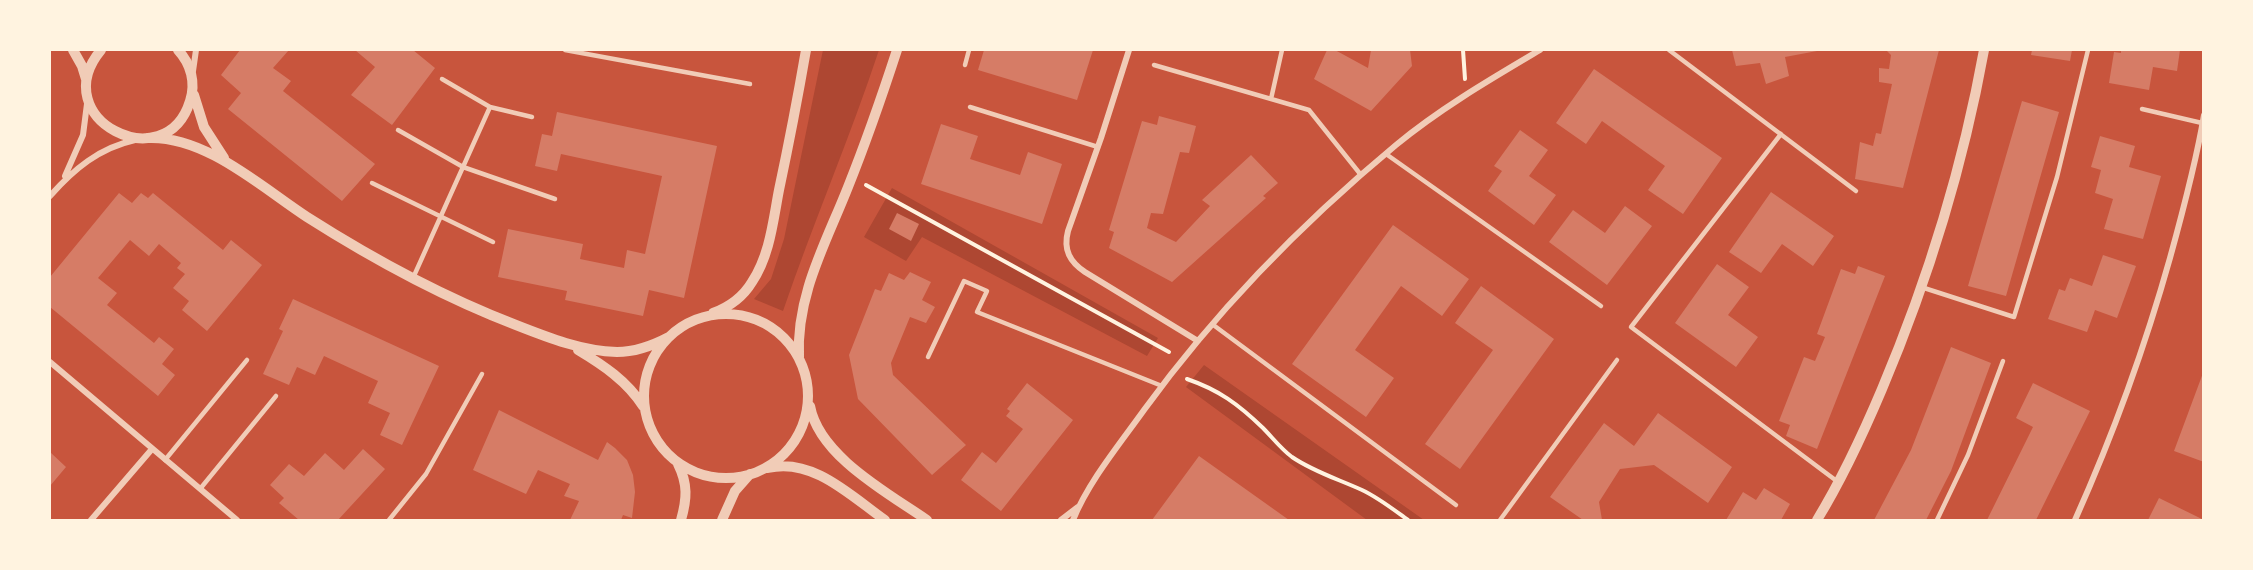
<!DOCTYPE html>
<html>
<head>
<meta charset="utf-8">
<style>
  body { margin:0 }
  #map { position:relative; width:2253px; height:570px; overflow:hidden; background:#c8553d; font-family:Mulish,sans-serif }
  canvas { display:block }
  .frame { position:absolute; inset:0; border:51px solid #fff3e0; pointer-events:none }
</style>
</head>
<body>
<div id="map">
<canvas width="2253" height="570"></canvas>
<div class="frame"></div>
</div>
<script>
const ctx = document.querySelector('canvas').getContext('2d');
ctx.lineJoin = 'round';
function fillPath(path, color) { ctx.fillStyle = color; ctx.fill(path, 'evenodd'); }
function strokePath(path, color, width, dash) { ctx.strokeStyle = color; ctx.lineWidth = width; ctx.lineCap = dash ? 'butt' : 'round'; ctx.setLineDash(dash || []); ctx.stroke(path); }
fillPath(new Path2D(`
  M823,50H879C850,138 813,223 783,311L754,299L771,279L784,239Z
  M892,188L1158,338L1147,356L922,237L906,261L864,237Z
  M1204,365L1424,520H1367L1186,387Z`), '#ae4732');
fillPath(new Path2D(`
  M240,50H289L273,68L291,81L283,91L375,164L342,201L228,109L241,93L221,75Z
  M355,50H413L435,68L392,125L351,95L375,67Z
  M984,50H1093L1077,100L978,70Z
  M1327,50H1335L1368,68L1371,50H1410L1412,66L1371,111L1314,79Z
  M1732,50H1817V51L1785,57L1789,76L1766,84L1760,63L1736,66Z
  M1886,50H1939L1903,188L1855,179L1860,142L1873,146L1876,133L1881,134L1892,84L1879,82V68L1889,69L1891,55Z
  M2032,50H2072L2070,61L2031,55Z
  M2121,50H2180L2177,71L2153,67L2149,90L2109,83L2114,52L2121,53Z
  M1594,69L1722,158L1683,214L1648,190L1665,166L1602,121L1586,144L1556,123Z
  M2022,101L2059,112L2006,296L1968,286Z
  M557,112L717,146L684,298L649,290L643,316L565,300L567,291L498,277L508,229L583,244L580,259L624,268L627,250L645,254L662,176L561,154L557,171L535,166L542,134L552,136Z
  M1159,116L1196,126L1189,153L1180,152L1163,214L1151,213L1147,228L1176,242L1210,206L1202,200L1251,155L1278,183L1263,196L1266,198L1172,282L1109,248L1114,232L1109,230L1142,121L1157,125Z
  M941,124L978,136L970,159L1020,175L1028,152L1062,164L1042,224L921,184Z
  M1520,130L1548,150L1529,176L1556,195L1534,225L1488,191L1502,171L1494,166Z
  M2100,136L2135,146L2129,167L2161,176L2143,239L2104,229L2113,199L2095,193L2101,170L2091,167Z
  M1771,192L1834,236L1813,266L1782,244L1761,273L1729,252Z
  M119,193L132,203L141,193L148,198L153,193L223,250L231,240L262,265L207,331L182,310L189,301L173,288L185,274L177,268L181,263L159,244L149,256L130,240L98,278L117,293L107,305L154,343L159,337L174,349L162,364L175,375L158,396L50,307V277Z
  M1625,206L1652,226L1607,285L1549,242L1573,210L1605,233Z
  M897,213L919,224L911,241L889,229Z
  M1393,225L1469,279L1442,316L1401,286L1355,350L1394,378L1366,417L1292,364Z
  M2103,255L2136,266L2117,318L2095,310L2087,332L2048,319L2059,289L2065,291L2070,278L2092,286Z
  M1717,264L1749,287L1728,315L1758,337L1736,367L1675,323Z
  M1858,266L1885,276L1817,449L1786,436L1790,425L1779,421L1804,357L1815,361L1825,337L1817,334L1841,269L1855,274Z
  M910,272L931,282L922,300L935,307L926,323L910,317L891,363L893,375L966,445L932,475L858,399L849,355L875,289L881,291L889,273L904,280Z
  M1481,286L1554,339L1460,469L1425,444L1493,350L1455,323Z
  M293,299L439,366L402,445L380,435L390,413L368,403L378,381L324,356L315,375L297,367L289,385L263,374L283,331L279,329Z
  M1951,347L1991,363L1951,471L1926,520H1874L1911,450Z
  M2203,373H2204V462L2174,451Z
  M1027,383L1073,420L1001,511L961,480L982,452L996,463L1023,429L1006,416L1010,411L1007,409Z
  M2033,383L2090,411L2036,520H1987L2033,427L2016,418Z
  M499,410L598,460L607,442L615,448L627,460L633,475L635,492L632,518L623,515L621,520H570L579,501L564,496L570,484L538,470L526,494L473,470Z
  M1658,413L1732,467L1708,503L1654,465L1620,469L1599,502L1602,520H1583L1550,497L1604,423L1634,446Z
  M363,449L385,469L338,520H299L279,503L284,498L270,485L289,464L304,476L325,453L344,470Z
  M50,452L66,467L50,486Z
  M1199,456L1289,520H1152Z
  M1764,488L1790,504L1781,520H1726L1743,492L1756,500Z
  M2159,498L2204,520H2148Z`), '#d67c66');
strokePath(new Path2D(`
  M1463,50L1465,79
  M866,185L1169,352
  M1187,379C1219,390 1238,404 1263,428C1272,437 1281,449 1292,457C1314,472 1338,479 1362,490C1379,498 1394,510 1408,520`), '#fff3e0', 4);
strokePath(new Path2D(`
  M565,50L750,84
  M1669,50L1856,191
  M965,65L969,50
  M1154,65L1309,110L1361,175
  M442,79L490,107L532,117
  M1271,99L1282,50
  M970,107L1098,147
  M2142,109L2202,123
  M398,130L463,167L555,199
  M1781,134L1631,327L1838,482
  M1386,154L1601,306
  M372,183L493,242
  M413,278L490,107
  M1921,287L2014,317L2057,177L2088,50
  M1212,324L1456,505
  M928,357L964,281L987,291L977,312L1162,386
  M165,460L247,360
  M200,489L276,396
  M389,520L426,474L482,374
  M1500,520L1617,360
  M1937,520L1968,455L2003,361`), '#f1ccb7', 4.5);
strokePath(new Path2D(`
  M1129,50L1101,138L1068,231C1063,250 1070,262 1085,272L1198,341
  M193,71L196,50
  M65,176L83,135L87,104
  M50,196C74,169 99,148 135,140
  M50,362L237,520
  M91,520L152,449
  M1061,520L1078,507
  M1073,520C1089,481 1119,445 1144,410C1216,311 1302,223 1396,145C1441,108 1491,79 1540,50
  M2075,520C2113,435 2145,347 2170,258C2183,211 2196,163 2204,115`), '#f1ccb7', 6);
strokePath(new Path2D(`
  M73,50L82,66L86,79
  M101,50C44,119 166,180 190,101C196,83 191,64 178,50
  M194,95L204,127L224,158
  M147,138C205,135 261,187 307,217C373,259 443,297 516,325C549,338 582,351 617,352C636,352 652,346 669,337
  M713,313C729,307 743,297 752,282C770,255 773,221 779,190C789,143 798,96 806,50
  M644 396a82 82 0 1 1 164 0a82 82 0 1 1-164 0Z
  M578,350C603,365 627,381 643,406
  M799,357C796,295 826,243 848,187C866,142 882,96 897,50
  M810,406C819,456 888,493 927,520
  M678,464C688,484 687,499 681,520
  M768,468C813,457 852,497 885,520
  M722,520L735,491L750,474
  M1817,520C1842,479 1863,434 1882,389C1928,280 1963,166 1984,50`), '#f1ccb7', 10);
</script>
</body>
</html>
